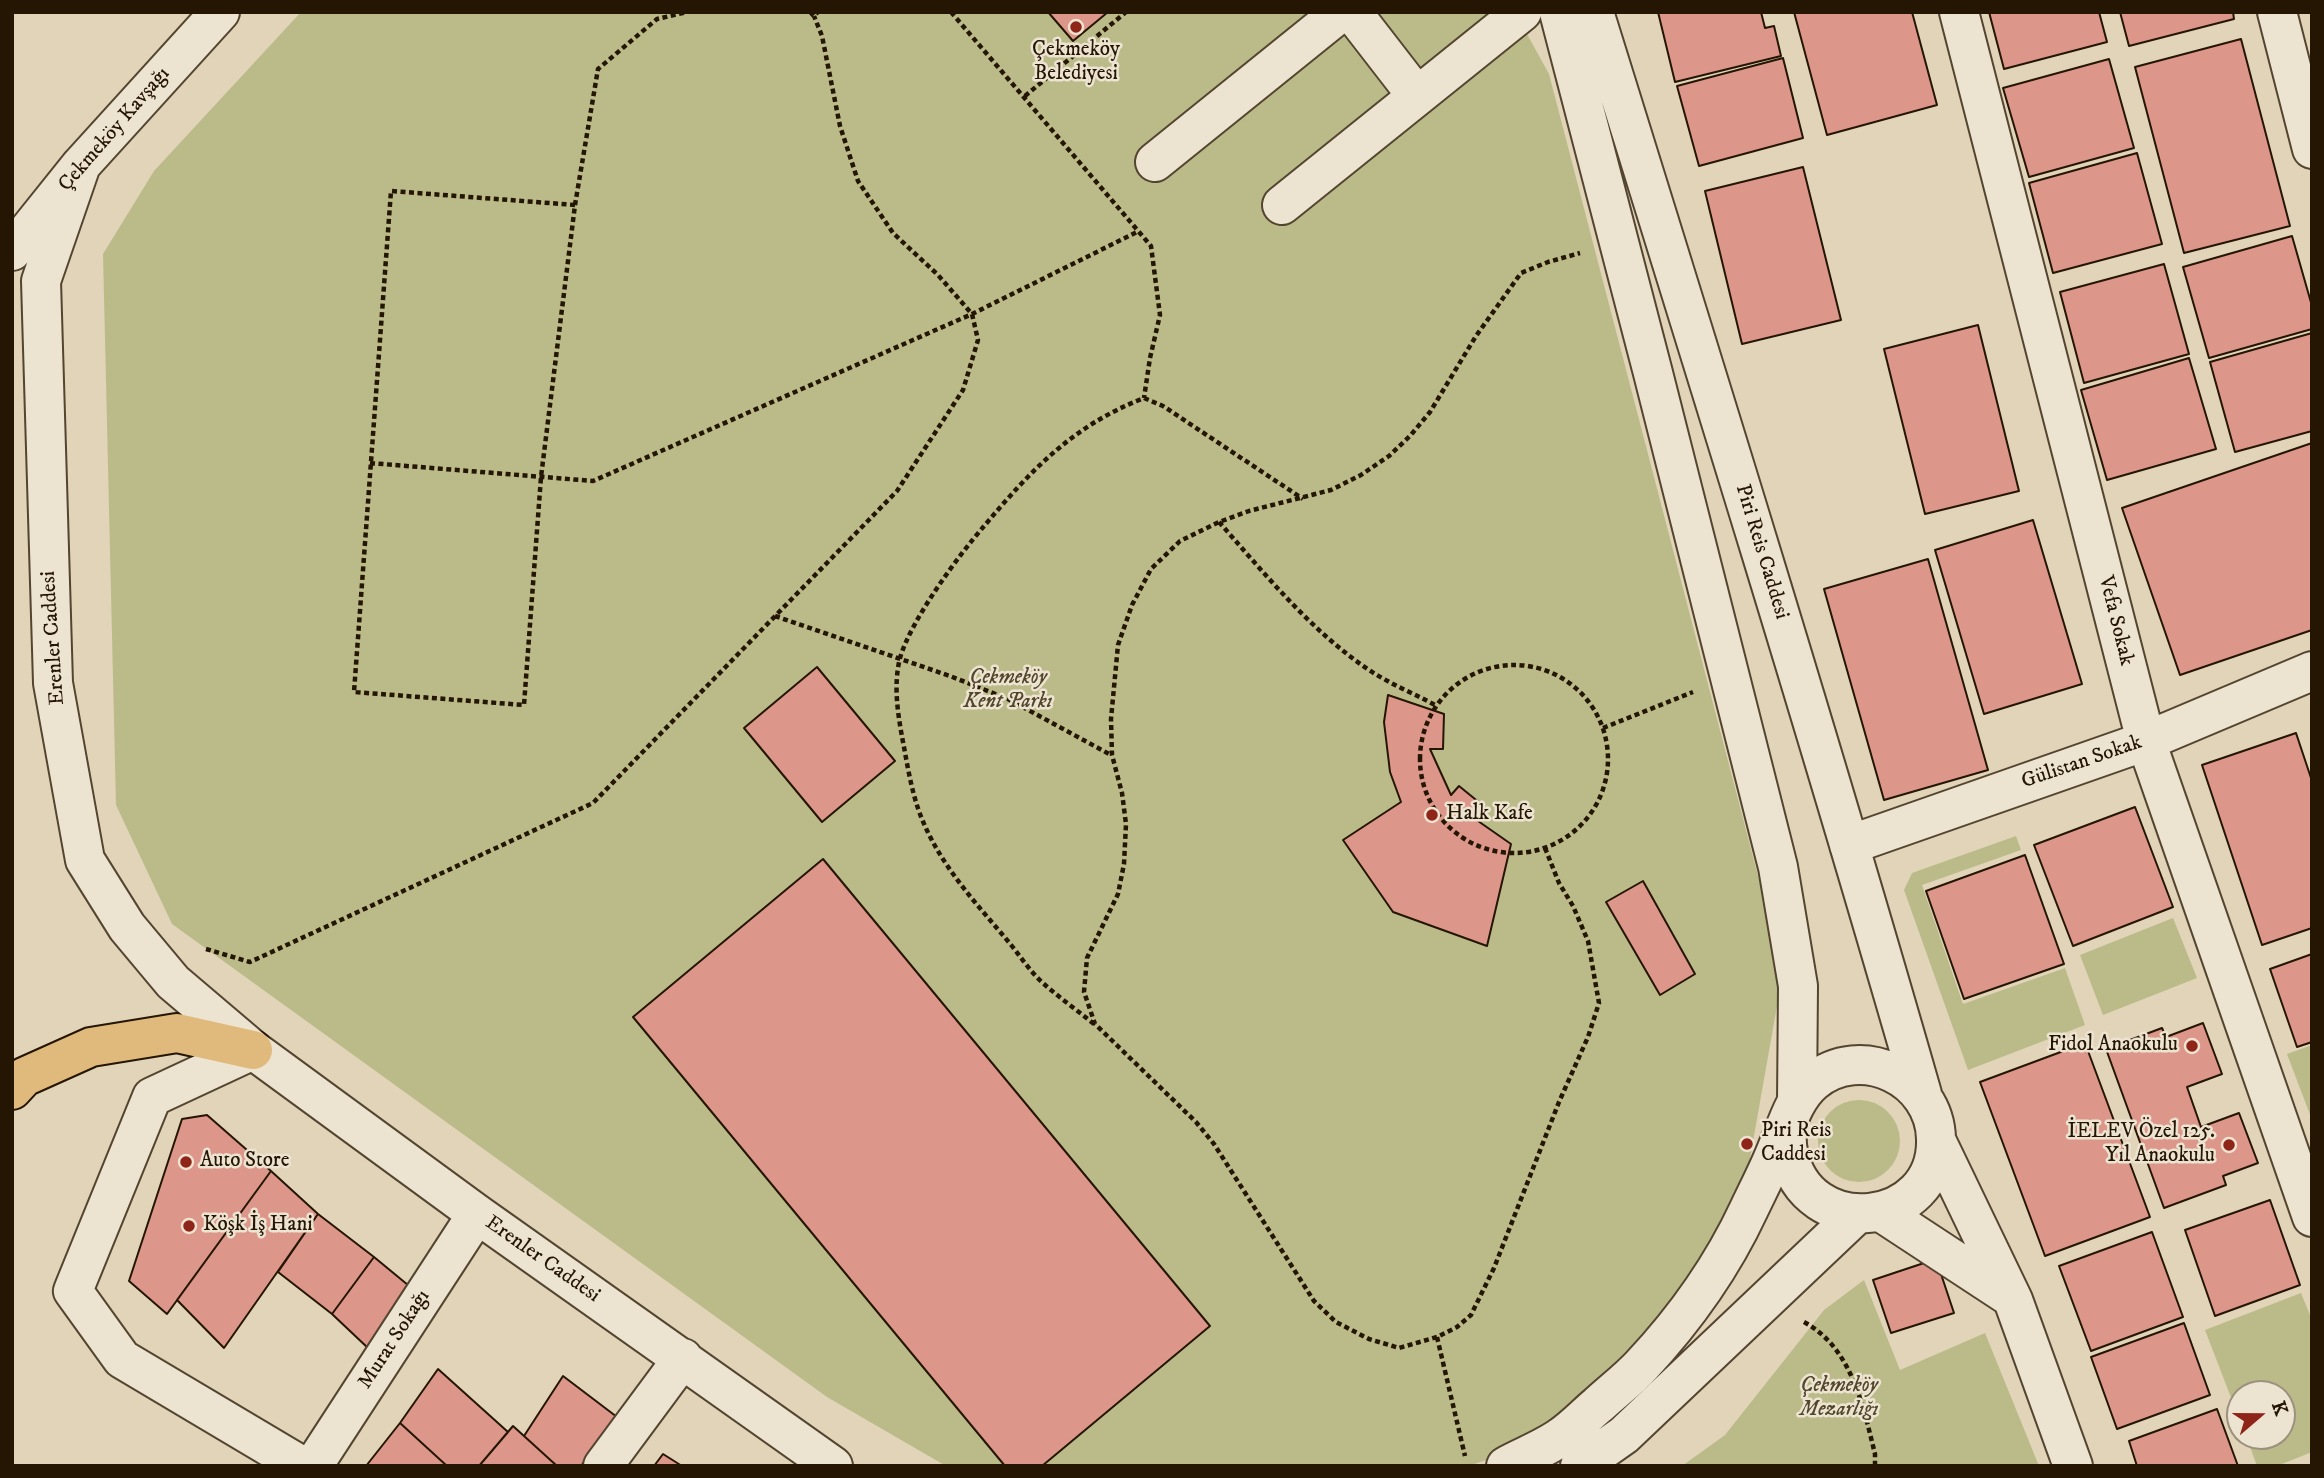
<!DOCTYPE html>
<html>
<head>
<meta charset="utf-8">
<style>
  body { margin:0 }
  #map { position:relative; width:2324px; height:1478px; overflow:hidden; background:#e1d4b8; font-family:"IM FELL DW Pica",serif }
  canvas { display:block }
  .frame { position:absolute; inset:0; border:14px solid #251503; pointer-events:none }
  .north { position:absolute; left:2226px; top:1380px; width:70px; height:70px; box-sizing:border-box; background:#ece3d1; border:2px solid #9c917f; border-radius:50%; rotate:70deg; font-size:19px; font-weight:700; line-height:28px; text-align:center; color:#251503 }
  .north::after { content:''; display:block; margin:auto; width:24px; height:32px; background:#8f2418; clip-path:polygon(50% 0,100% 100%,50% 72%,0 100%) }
</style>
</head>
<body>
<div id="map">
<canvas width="2324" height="1478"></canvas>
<div class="frame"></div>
<div class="north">K</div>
</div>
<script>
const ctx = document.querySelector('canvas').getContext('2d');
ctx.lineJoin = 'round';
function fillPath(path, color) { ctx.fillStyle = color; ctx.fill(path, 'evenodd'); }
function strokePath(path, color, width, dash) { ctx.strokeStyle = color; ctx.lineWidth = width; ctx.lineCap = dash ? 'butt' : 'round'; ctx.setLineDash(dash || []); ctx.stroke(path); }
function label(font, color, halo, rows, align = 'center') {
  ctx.font = font + ' "IM FELL DW Pica",serif'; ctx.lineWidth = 5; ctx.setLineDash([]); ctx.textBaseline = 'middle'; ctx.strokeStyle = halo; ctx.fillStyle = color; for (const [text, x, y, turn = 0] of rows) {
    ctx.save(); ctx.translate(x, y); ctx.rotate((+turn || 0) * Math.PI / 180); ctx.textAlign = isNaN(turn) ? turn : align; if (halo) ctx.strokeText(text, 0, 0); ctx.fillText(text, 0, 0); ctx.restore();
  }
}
fillPath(new Path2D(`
  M301,12H1515L1549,74L1783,972L1743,1198L1682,1296L1534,1443L1469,1466H946L827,1397L172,924L116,805L103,254L154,171Z
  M2016,836L2021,850L1922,885L1963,1004L2065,968L2085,1025L1968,1070L1904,890L1912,873Z
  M2173,918L2197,978L2103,1015L2080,955Z
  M2312,1045V1120L2287,1054Z
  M1818 1141a41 41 0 1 1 82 0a41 41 0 1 1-82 0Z
  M1864,1280L1900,1370L1985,1333L2039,1466H1682L1725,1435L1824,1310Z
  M2301,1293L2312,1320V1452L2277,1466H2257L2246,1436H2282V1394H2240V1421L2205,1330Z`), '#bbbb89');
const building = new Path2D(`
  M1048,12H1108L1073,41Z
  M1658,12H1761L1765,28L1774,26L1781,56L1675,82Z
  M1794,12H1912L1937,105L1827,135Z
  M1989,12H2099L2107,42L2004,69Z
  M2120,12H2233L2234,19L2129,46Z
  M2241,39L2290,226L2184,253L2135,67Z
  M1783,58L1803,138L1699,166L1677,86Z
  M2109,59L2134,148L2029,177L2003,88Z
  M2137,153L2162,244L2053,273L2029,183Z
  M1803,167L1841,320L1742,344L1705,191Z
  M2292,236L2312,306V329L2209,358L2183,267Z
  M2164,264L2189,354L2084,383L2060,292Z
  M1978,325L2019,491L1925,514L1884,349Z
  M2312,333V431L2235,452L2210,362Z
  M2189,358L2216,449L2107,480L2081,390Z
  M2312,443V630L2180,675L2122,508Z
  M2033,520L2082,684L1984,714L1935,550Z
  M1928,559L1988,770L1884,800L1824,589Z
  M817,667L895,761L822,822L744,728Z
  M1388,695L1444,714L1443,749H1430L1451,795L1459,786L1486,808L1478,821L1511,844L1487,946L1393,912L1343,840L1401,802L1390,772L1384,722Z
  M2296,733L2312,781V928L2262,945L2202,765Z
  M2135,807L2173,907L2073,946L2034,845Z
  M2025,855L2064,964L1964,999L1926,891Z
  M823,859L1210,1326L1042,1466H1005L633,1017Z
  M1643,881L1695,974L1660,995L1606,902Z
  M2312,954V1042L2297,1047L2270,969Z
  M2203,1023L2222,1074L2187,1087L2201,1127L2239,1113L2258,1163L2223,1176L2226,1185L2164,1208L2106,1049L2162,1028L2166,1037Z
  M2085,1043L2150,1217L2045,1256L1980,1082Z
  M207,1115L271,1171L167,1314L129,1281L182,1119Z
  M271,1171L318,1214L224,1348L177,1300Z
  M2270,1200L2300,1285L2215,1316L2185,1230Z
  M318,1214L374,1257L332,1314L278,1272Z
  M2152,1232L2183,1317L2091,1351L2059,1266Z
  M374,1257L414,1290L369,1349L332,1314Z
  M1936,1259L1954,1313L1891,1333L1873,1280Z
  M2184,1323L2210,1395L2117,1429L2091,1357Z
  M438,1369L508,1432L479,1466H447L400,1423Z
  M563,1376L617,1417L581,1466H557L524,1436Z
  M2217,1409L2238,1466H2137L2129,1441Z
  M400,1423L447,1466H366Z
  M513,1426L557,1466H479Z
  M663,1454L682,1466H654Z`);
fillPath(building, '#dc968a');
strokePath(building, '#251503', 2);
const minor = new Path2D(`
  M1352,12L1417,96
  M1559,12L1653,373L1778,867L1798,986L1797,1101
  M1594,12C1706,372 1818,732 1922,1094
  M1959,12L2146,741L2312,1217
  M2277,12L2312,149
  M1155,162L1341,12
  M81,165L41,281L53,683L85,860L127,927L173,982L253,1050L477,1214L833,1466
  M1282,205L1522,12
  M12,251L81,165L220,12
  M1849,845L2146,741L2312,671
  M253,1050L152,1097L73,1291L122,1359L302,1466
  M1936,1140L2013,1300L2073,1466
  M1881,1212L2012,1298
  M313,1466L477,1214
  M603,1466L683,1358
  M1506,1466C1524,1456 1546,1448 1562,1436C1575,1427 1586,1415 1598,1405C1612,1392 1628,1380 1641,1366C1685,1319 1722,1267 1749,1209C1758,1190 1768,1171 1776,1151C1786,1128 1793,1099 1813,1082C1861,1042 1935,1078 1936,1139C1939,1227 1806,1244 1788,1151C1786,1143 1787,1133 1787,1125
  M1580,1466L1624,1435L1857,1214`);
const major = new Path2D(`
  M12,1090L24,1077L91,1047L177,1033L253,1050`);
strokePath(minor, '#544530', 42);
strokePath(major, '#251503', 42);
strokePath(new Path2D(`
  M810,12L814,16L818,12
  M951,12L1151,246L1160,315L1150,358L1144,398
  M1025,96L1126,12
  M575,205L391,191L354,692L524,705L541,477L575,205L598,69L657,19L687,12
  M370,463L593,481L972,314L1139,231
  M1219,522C1265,574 1311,631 1369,670C1390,684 1415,694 1437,706
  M775,616L950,676L1008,699L1111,755
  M1420 759a94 94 0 1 1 188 0a94 94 0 1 1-188 0Z
  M1603,728L1693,692
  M1545,848L1559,883L1573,906L1588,941L1599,1003L1588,1037L1559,1102L1494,1268L1471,1315L1457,1327L1437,1337L1399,1348L1369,1339L1336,1322L1314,1301L1214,1144L1196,1122L1095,1024L1084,992L1087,958L1118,894L1124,864L1126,824L1122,793L1112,755L1111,719L1118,645L1132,605L1151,569L1180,541L1219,522L1249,511L1331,490L1361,475L1389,456L1410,436L1430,412L1476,336L1521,273L1548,262L1580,253
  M206,949L250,962L593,803L897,491L963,390L978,340L972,314L938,275L893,233L858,181L840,126L822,36L814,16
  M1094,1024C1078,1011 1060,998 1044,984C1030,972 1019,954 1007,940C975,902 941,866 922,819C912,795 908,768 903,742C898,715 893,686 900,658C911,620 958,556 985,525C1032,469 1074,425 1144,398L1163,406L1303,499
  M1804,1322C1852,1348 1863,1406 1875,1454V1466
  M1437,1337L1465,1456`), '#251503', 4.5, [5, 3.5]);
strokePath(minor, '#ece3d1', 38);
strokePath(major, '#e0ba7c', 38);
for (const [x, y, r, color] of [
  [1076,27,7,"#8f2418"],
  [1432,815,7,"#8f2418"],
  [2192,1046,7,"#8f2418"],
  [1747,1144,7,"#8f2418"],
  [2229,1145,7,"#8f2418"],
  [186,1162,7,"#8f2418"],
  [189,1226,7,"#8f2418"]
]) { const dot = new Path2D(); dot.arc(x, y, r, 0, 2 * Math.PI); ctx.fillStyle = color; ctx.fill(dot); strokePath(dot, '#ece3d1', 2.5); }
label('21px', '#251503', '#ece3d1', [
  ["Çekmeköy",1076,51,"center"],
  ["Belediyesi",1076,75,"center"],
  ["Halk Kafe",1446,815],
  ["Fidol Anaokulu",2178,1046,"right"],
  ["Piri Reis",1761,1132],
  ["Caddesi",1761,1156],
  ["İELEV Özel 125.",2215,1133,"right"],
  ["Yıl Anaokulu",2215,1157,"right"],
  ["Auto Store",200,1162],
  ["Köşk İş Hani",203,1226]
], 'left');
label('21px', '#251503', '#ece3d1', [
  ["Çekmeköy Kavşağı",115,130,-49],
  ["Piri Reis Caddesi",1761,552,73],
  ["Vefa Sokak",2115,621,76],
  ["Erenler Caddesi",54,638,-94],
  ["Gülistan Sokak",2082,763,-19],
  ["Erenler Caddesi",542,1260,35],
  ["Murat Sokağı",395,1340,-57]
]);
label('italic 21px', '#52472b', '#ece3d1', [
  ["Çekmeköy",1008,679],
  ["Kent Parkı",1008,703],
  ["Çekmeköy",1839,1387],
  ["Mezarlığı",1839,1411]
]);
</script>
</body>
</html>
